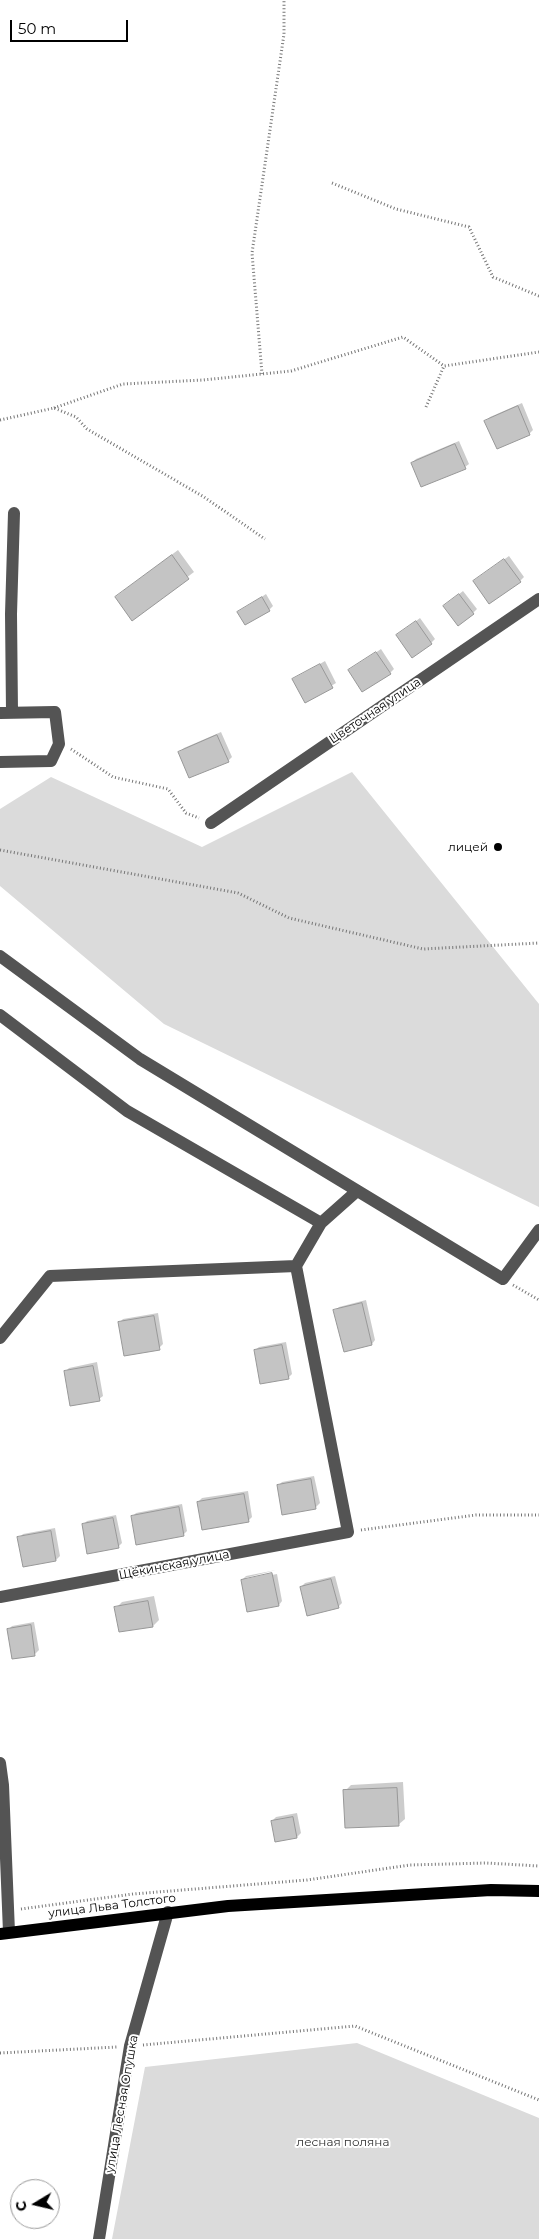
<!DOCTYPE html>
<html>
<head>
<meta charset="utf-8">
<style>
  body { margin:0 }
  #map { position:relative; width:539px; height:2239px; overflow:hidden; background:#fff; font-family:Montserrat,sans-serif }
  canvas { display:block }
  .north { position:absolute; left:10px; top:2179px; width:50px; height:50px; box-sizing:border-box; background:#fff; border:1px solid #999; border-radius:50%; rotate:261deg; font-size:14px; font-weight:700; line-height:20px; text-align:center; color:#000 }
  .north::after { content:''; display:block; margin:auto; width:18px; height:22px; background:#000; clip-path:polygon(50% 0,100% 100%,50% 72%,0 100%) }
  .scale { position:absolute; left:10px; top:20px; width:118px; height:22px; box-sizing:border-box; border:2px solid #000; border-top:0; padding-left:6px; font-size:15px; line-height:18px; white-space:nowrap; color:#000; -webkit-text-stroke:4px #fff; paint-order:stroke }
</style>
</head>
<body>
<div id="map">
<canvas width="539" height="2239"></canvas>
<div class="north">С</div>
<div class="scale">50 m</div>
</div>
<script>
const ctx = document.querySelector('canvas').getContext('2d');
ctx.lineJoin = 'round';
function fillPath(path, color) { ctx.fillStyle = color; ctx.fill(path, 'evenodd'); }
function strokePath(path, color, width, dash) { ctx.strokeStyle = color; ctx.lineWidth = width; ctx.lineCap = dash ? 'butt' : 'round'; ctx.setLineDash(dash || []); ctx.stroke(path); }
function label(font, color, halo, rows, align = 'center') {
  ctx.font = font + ' Montserrat,sans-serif'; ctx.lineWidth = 4; ctx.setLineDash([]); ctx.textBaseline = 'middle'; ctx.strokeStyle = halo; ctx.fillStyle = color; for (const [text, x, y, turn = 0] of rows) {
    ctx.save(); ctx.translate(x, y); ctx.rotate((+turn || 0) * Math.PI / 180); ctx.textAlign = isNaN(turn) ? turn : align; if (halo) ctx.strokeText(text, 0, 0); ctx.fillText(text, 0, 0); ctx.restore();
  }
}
fillPath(new Path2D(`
  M352,772L539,1004V1207L164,1024L0,886V809L51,777L202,847Z
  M357,2043L539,2118V2239H112L145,2067Z`), '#dbdbdb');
fillPath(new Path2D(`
  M522,403L533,430L529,434L486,421L490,417Z
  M459,441L469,464L465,467L412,463L416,459Z
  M178,550L194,572L132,619L123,591Z
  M509,556L524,577L520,581H474Z
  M463,591L477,609L473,613L444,606Z
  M266,594L273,606L269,610L239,612Z
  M420,618L435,639L431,643L402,632Z
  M381,649L394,669L390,673L350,670Z
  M325,661L336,683L306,701L294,679Z
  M221,732L232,757L228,761L180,752L184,748Z
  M366,1300L375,1340L372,1344L335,1311L339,1307Z
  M158,1313L163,1344L159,1348L119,1323L123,1319Z
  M286,1342L292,1374L288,1378L255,1350L259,1347Z
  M97,1362L103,1396L99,1399L65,1372L69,1368Z
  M314,1476L320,1503L316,1507L278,1486L282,1482Z
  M248,1491L252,1517L248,1521L198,1502L202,1498Z
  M182,1504L187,1531L183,1535L132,1517L136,1513Z
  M116,1515L122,1543L118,1547L83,1525L87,1521Z
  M55,1528L60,1556L56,1560L19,1538L23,1534Z
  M276,1570L245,1578V1580L277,1574L282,1601L279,1605L242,1580L246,1576Z
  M335,1576L342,1603L338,1607L301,1587L305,1583Z
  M154,1596L159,1620L153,1626L116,1608L122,1602Z
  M34,1622L39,1650L35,1654L13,1658L8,1630L12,1626Z
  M403,1782L405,1819L398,1825L345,1791L351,1785Z
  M297,1813L301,1833L297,1837L276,1841L272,1821L276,1817Z`), '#0003');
const building = new Path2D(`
  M518,406L530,435L497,449L484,421Z
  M455,444L466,469L421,487L411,463Z
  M172,555L189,579L132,621L115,597Z
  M504,559L521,582L489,604L473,581Z
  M459,594L474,614L458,626L443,606Z
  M262,597L270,611L245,625L237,612Z
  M416,621L432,644L412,658L396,635Z
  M376,652L391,674L362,692L348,670Z
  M320,664L333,688L305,703L292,679Z
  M217,735L229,762L189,778L178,752Z
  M362,1303L372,1345L344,1352L333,1310Z
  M154,1316L160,1350L124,1356L118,1322Z
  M282,1345L289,1379L260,1384L254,1350Z
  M93,1366L100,1401L70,1406L64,1371Z
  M311,1479L316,1509L282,1515L277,1485Z
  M244,1494L249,1522L202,1530L197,1502Z
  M179,1507L184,1536L136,1545L131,1516Z
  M113,1518L119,1548L87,1554L82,1524Z
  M51,1531L56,1561L23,1567L17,1537Z
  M272,1573L279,1606L247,1612L241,1580Z
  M331,1579L339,1608L307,1616L300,1587Z
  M148,1601L153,1627L119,1632L114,1607Z
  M31,1625L35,1656L12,1659L7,1629Z
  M397,1788L399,1826L345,1828L343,1790Z
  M293,1817L297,1838L275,1842L271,1821Z`);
fillPath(building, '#c4c4c4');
strokePath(building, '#989898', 1);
strokePath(new Path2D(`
  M332,183L396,209L469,227L493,277L539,296
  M262,374L252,253L284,34V0
  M426,407L444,366L539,352
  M54,408L123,384L203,380L291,371L403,337L444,366
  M0,420L54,408L76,417L87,429L204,497L265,539
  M71,749L113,777L168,789L186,813L199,818
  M0,850L238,893L289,918L423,949L539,943
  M513,1285L539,1300
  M361,1530L476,1515H539
  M21,1909L133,1894L307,1880L410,1865L486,1863L539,1866
  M143,2045L355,2026L539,2100
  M0,2053L117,2047`), '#767676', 3, [1, 2.5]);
strokePath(new Path2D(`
  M12,712L11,614L14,513
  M0,713L55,712L59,744L51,761L0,762
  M211,823L539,599
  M0,956L140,1059L503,1279L539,1230
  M0,1015L127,1111L321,1223L357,1191
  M0,1338L50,1276L296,1266L321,1223
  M0,1597L348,1532L296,1266
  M0,1763L3,1785L9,1932
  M99,2239L130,2046L168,1912`), '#545454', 12);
strokePath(new Path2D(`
  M0,1934L228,1906L491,1890L539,1891`), '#000', 12);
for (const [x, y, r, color] of [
  [498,847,5,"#000"]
]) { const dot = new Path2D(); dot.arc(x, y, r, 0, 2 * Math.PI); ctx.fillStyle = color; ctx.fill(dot); strokePath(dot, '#fff', 2); }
label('12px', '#000', '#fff', [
  ["Цветочная улица",375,711,-34],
  ["Щёкинская улица",174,1565,-11],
  ["улица Льва Толстого",112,1906,-7],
  ["улица Лесная Опушка",122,2104,-80]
]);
label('12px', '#000', '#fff', [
  ["лицей",488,847]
], 'right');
label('12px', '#323232', '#fff', [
  ["лесная поляна",343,2142]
]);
</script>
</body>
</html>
